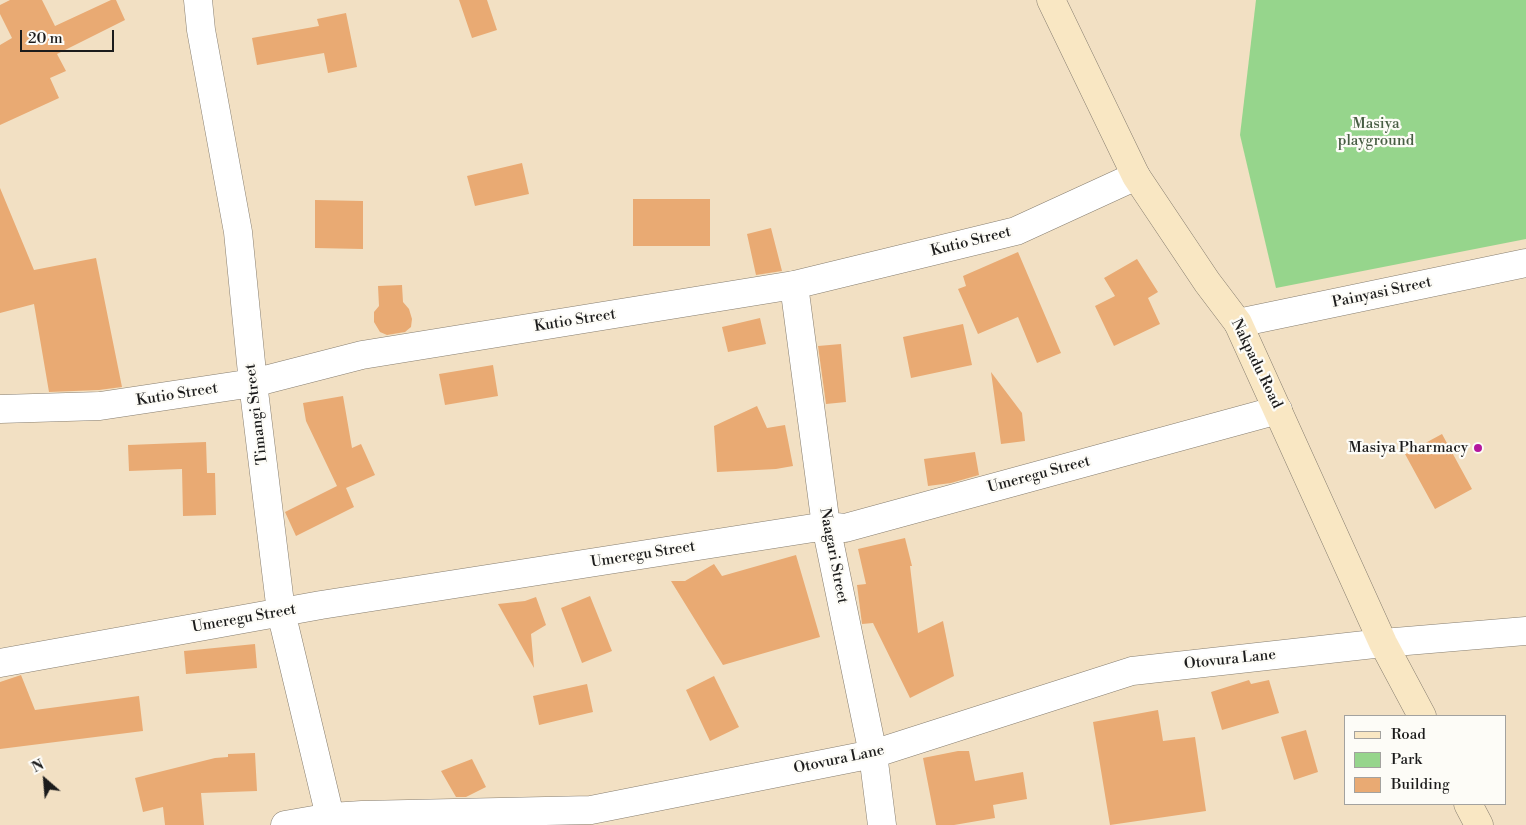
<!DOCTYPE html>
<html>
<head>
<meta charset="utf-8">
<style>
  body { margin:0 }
  #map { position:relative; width:1526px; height:825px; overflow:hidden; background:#f2e0c3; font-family:"Libre Bodoni",serif }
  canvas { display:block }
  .legend { position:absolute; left:1344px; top:715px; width:162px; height:90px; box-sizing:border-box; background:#fdfcf7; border:1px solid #a3a29f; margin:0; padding:6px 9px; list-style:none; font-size:15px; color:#1c1c1c }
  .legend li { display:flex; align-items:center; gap:10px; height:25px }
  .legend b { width:25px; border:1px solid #a3a29f }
  .north { position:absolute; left:20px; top:755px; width:50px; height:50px; -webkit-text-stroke:4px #fdfcf7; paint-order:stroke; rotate:333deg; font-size:14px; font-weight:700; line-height:20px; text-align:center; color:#1c1c1c }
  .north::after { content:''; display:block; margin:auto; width:18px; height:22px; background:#1c1c1c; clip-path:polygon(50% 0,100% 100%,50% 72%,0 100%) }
  .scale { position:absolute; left:20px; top:30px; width:94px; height:22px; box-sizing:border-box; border:2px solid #1c1c1c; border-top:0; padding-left:6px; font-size:15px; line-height:18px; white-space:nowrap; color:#1c1c1c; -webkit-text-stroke:4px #fdfcf7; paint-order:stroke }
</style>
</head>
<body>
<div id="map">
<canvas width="1526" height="825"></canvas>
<ul class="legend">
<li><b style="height:6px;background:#f9e7c3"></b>Road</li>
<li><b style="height:14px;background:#96d58c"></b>Park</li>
<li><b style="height:14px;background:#e9aa73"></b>Building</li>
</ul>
<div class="north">N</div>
<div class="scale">20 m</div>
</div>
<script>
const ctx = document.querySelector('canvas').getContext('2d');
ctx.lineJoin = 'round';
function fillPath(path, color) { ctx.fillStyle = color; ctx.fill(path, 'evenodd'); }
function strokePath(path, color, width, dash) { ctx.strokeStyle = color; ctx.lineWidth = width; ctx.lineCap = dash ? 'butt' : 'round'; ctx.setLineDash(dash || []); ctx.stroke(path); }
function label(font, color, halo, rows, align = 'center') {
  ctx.font = font + ' "Libre Bodoni",serif'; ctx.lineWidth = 4.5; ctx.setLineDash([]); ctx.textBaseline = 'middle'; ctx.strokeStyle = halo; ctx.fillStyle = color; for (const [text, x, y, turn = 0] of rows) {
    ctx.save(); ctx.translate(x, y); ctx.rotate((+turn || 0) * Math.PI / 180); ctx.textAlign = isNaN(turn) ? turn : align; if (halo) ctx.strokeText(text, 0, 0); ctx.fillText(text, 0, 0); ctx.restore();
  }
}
fillPath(new Path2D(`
  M1256,0H1526V239L1276,288L1240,135Z`), '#96d58c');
fillPath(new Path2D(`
  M10,0H42L55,26L111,0H116L125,20L57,54L66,71L50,78L59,98L0,125V45L12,38L0,14V5Z
  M459,0H487L497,30L472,38Z
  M346,13L357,67L328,73L324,53L257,65L252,38L319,26L317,19Z
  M522,163L529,194L475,206L467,176Z
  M0,188L34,270L96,258L122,387L99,390L49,392L34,304L0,313Z
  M633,199H710V246H633Z
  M315,200L363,201V249L315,248Z
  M771,228L782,271L756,275L747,234Z
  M1018,252L1061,353L1037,363L1018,317L978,334L958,289L966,286L963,276Z
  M1137,259L1158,292L1148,298L1160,324L1114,346L1095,306L1115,296L1104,278Z
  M402,285L403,302L409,309L412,319L411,327L405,332L387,335L380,332L374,322V312L379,306L378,286Z
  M760,318L766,344L728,352L722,327Z
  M963,324L972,365L911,378L903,337Z
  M841,344L846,402L826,404L818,346Z
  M493,365L498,396L445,405L439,374Z
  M991,372L1022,413L1025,441L1001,444Z
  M343,396L352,448L361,444L375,475L346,488L354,507L296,536L285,512L337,486L306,421L303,403Z
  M757,406L767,428L785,425L793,466L776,469L717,472L714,426Z
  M1442,434L1472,489L1435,509L1405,454Z
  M206,442L207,473H215L216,515L183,516L182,469L129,471L128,445Z
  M975,452L979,475L951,483L928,486L924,459Z
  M905,538L912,566H910L918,633L943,621L954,676L910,698L873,623L862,624L857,585L866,584L858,549Z
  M796,555L820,637L723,665L671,581H685L714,564L722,576Z
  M590,596L612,651L582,663L561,608Z
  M536,597L546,625L531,634L534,668L498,604L525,601Z
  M255,644L257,668L186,674L184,651Z
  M21,675L35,710L139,696L143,731L0,749V682Z
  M714,676L739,727L710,741L686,690Z
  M1249,680L1251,684L1269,680L1279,713L1222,730L1211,692Z
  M587,684L593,712L539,725L533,696Z
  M1158,710L1163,741L1195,737L1206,811L1110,825L1093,722Z
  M1306,730L1318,772L1294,780L1281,737Z
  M958,751H969L975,781L1023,772L1027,799L993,805L995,818L954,825H936L923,758Z
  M255,753L257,791L201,793L204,825H165L163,807L143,812L135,778L215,758L228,757V754Z
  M472,759L486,787L466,797H456L441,771Z`), '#e9aa73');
const street = new Path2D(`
  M198,0L201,30L238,232L253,383L281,612L332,825
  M794,285L826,526L873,754L882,825
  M1238,323L1526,263
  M0,409L100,406L253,383L362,355L794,285L1016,231L1136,176
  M0,663L321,605L826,526L845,528L1278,410
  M285,825L331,817L362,815L591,810L873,754L1132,671L1383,643L1526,631`);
const secondary = new Path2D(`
  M1051,0L1136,176L1207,282L1238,323L1383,643L1422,716
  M1468,804L1479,825`);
strokePath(street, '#877e70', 29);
strokePath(secondary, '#877e70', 29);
strokePath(street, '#fff', 28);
strokePath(secondary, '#f9e7c3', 28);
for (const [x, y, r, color] of [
  [1478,448,5,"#b5179e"]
]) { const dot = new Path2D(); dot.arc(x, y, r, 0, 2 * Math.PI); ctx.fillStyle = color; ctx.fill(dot); strokePath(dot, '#fdfcf7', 2); }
label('15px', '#475d43', '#fdfcf7', [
  ["Masiya",1376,124],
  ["playground",1376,141]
]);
label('15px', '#1c1c1c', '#fdfcf7', [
  ["Kutio Street",971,242,-14],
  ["Painyasi Street",1382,293,-12],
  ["Kutio Street",575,321,-9],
  ["Nakpadu Road",1256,364,64],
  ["Kutio Street",177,395,-9],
  ["Timangi Street",257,414,-97],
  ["Umeregu Street",1039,475,-15],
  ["Umeregu Street",643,555,-9],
  ["Naagari Street",833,556,79],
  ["Umeregu Street",244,619,-10],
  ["Otovura Lane",1230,660,-6],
  ["Otovura Lane",839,760,-12]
]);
label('15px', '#1c1c1c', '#fdfcf7', [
  ["Masiya Pharmacy",1468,448]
], 'right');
</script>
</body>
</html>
